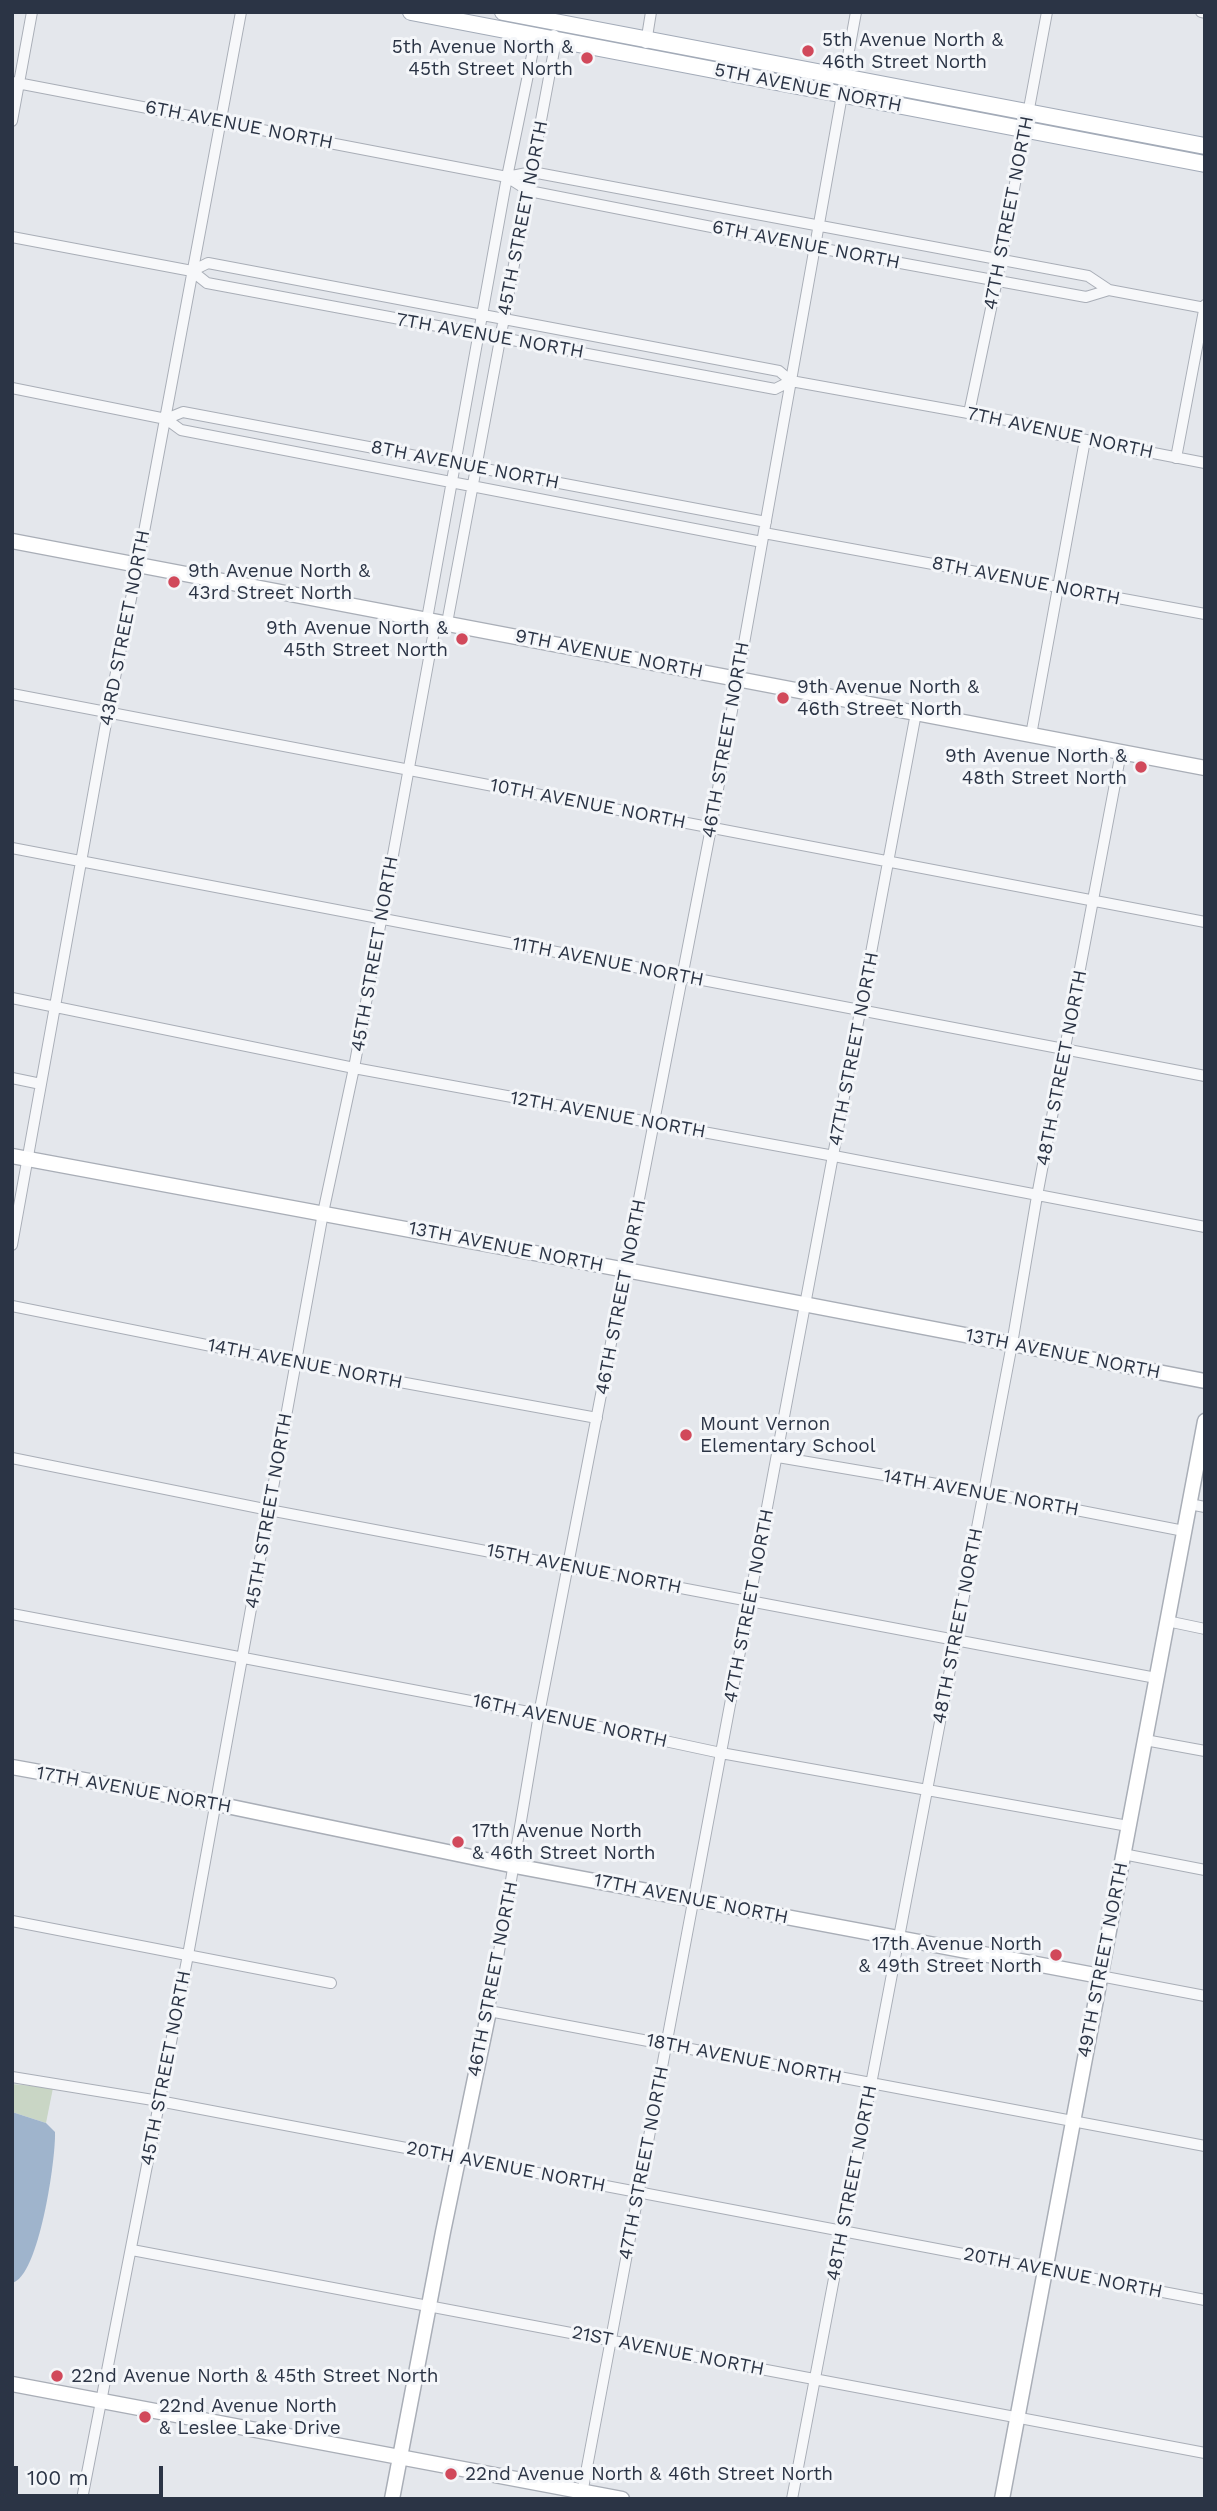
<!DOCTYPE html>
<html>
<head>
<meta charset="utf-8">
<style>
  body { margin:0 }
  #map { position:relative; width:1217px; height:2511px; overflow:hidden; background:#e4e7ec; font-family:"Work Sans",sans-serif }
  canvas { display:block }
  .frame { position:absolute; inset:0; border:14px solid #2b3445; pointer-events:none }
  .scale { position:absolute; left:14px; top:2466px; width:149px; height:32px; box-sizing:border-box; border:4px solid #2b3445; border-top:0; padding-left:9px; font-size:21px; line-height:24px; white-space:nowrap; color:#2b3445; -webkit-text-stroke:5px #f4f6f9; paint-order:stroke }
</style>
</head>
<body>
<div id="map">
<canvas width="1217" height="2511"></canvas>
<div class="frame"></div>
<div class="scale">100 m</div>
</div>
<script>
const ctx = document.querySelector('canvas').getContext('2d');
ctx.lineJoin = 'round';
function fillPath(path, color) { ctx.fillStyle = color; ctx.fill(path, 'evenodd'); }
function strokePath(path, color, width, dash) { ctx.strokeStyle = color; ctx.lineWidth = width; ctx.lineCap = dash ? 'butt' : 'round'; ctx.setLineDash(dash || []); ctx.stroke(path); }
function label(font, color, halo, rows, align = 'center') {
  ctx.font = font + ' "Work Sans",sans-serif'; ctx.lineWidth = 6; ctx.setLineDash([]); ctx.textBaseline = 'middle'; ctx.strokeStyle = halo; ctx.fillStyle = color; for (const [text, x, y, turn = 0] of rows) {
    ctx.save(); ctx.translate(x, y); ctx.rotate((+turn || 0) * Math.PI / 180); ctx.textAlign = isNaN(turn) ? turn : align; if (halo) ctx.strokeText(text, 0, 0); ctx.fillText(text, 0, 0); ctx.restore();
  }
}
fillPath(new Path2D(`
  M12,2084L53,2088L46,2123L12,2112Z`), '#c9d6c5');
fillPath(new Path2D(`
  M12,2112L46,2123L55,2132C56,2158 39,2277 12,2283Z`), '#9fb4cc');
const street = new Path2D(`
  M1201,12L1205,13
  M646,43L651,12
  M844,78L856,12
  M12,82L507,177L532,172L1088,276L1109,290L1205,308
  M842,95L711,828L539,1714L489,2011L1205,2146
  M12,121L32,12
  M507,177L529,191L813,247L1086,297L1109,290
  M12,237L192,271L207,283L775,389L791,381
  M192,271L208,263L779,371L791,381L1029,424L1055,434L1205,463
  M12,388L166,419L181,430L762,542
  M969,413L997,280L1047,12
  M166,419L183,412L766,522
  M1176,458L1205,305
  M764,533L1205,614
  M427,619L507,177L536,36
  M447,623L556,40L554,35
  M12,694L1205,922
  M1031,735L1085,440
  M12,848L1205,1076
  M12,998L354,1068L834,1156L1205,1227
  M12,1078L41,1084
  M12,1245L108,712L138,564L241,12
  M12,1306L296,1363L597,1418
  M778,1457L984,1492L1184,1531
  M12,1458L269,1510L1156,1678
  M1189,1504L1205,1507
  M12,1614L539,1714L721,1753L1128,1826
  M1167,1621L1205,1629
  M1145,1740L1205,1751
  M1123,1854L1205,1870
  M12,1921L331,1983
  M1100,1976L1205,1996
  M12,2077L159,2101L1205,2300
  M132,2250L1205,2453
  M82,2499L188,1955L323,1213L354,1068L436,620
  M581,2499L916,713
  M792,2499L1012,1344L1037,1196L1121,752`);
const secondary = new Path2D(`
  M12,541L1205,768
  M12,1156L626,1270L1205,1381
  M12,1767L217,1804L515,1866L1100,1976
  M12,2384L622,2499
  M392,2499L443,2232L489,2011
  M1002,2499L1205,1421`);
const primary = new Path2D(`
  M411,12L1205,164
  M503,12L1205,146`);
strokePath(street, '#a9aeb7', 12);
strokePath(secondary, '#a9aeb7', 17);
strokePath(primary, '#a3abb8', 18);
strokePath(street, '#f7f8fa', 10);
strokePath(secondary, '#fff', 14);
strokePath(primary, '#fff', 16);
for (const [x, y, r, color] of [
  [808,51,7,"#d1495b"],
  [587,58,7,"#d1495b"],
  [174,582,7,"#d1495b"],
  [462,639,7,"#d1495b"],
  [783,698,7,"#d1495b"],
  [1141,767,7,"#d1495b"],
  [686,1435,7,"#d1495b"],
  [458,1842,7,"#d1495b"],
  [1056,1955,7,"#d1495b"],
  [57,2376,7,"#d1495b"],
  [145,2417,7,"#d1495b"],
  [451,2474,7,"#d1495b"]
]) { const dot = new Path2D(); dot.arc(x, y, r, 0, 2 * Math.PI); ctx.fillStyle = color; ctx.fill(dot); strokePath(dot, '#f4f6f9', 2.5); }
label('19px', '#2b3445', '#f4f6f9', [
  ["5th Avenue North &",822,40],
  ["46th Street North",822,62],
  ["5th Avenue North &",573,47,"right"],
  ["45th Street North",573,69,"right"],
  ["9th Avenue North &",188,571],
  ["43rd Street North",188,593],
  ["9th Avenue North &",448,628,"right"],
  ["45th Street North",448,650,"right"],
  ["9th Avenue North &",797,687],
  ["46th Street North",797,709],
  ["9th Avenue North &",1127,756,"right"],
  ["48th Street North",1127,778,"right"],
  ["Mount Vernon",700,1424],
  ["Elementary School",700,1446],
  ["17th Avenue North",472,1831],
  ["& 46th Street North",472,1853],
  ["17th Avenue North",1042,1944,"right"],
  ["& 49th Street North",1042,1966,"right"],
  ["22nd Avenue North & 45th Street North",71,2376],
  ["22nd Avenue North",159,2406],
  ["& Leslee Lake Drive",159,2428],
  ["22nd Avenue North & 46th Street North",465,2474]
], 'left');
label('19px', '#2b3445', '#f4f6f9', [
  ["5TH AVENUE NORTH",808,88,11],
  ["6TH AVENUE NORTH",239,125,11],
  ["47TH STREET NORTH",1009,213,-79],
  ["45TH STREET NORTH",523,218,-79],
  ["6TH AVENUE NORTH",806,245,11],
  ["7TH AVENUE NORTH",490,336,10],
  ["7TH AVENUE NORTH",1060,433,12],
  ["8TH AVENUE NORTH",465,465,11],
  ["8TH AVENUE NORTH",1026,581,11],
  ["43RD STREET NORTH",125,628,-79],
  ["9TH AVENUE NORTH",609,654,11],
  ["46TH STREET NORTH",726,740,-80],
  ["10TH AVENUE NORTH",588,804,11],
  ["45TH STREET NORTH",375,954,-80],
  ["11TH AVENUE NORTH",608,962,11],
  ["47TH STREET NORTH",854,1049,-79],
  ["48TH STREET NORTH",1062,1068,-79],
  ["12TH AVENUE NORTH",608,1115,10],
  ["13TH AVENUE NORTH",506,1247,11],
  ["46TH STREET NORTH",621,1297,-79],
  ["13TH AVENUE NORTH",1063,1354,11],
  ["14TH AVENUE NORTH",305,1364,11],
  ["14TH AVENUE NORTH",981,1493,10],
  ["45TH STREET NORTH",269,1511,-80],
  ["15TH AVENUE NORTH",584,1569,11],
  ["47TH STREET NORTH",749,1606,-79],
  ["48TH STREET NORTH",958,1626,-79],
  ["16TH AVENUE NORTH",570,1721,12],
  ["17TH AVENUE NORTH",134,1790,10],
  ["17TH AVENUE NORTH",691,1899,11],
  ["49TH STREET NORTH",1103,1960,-79],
  ["46TH STREET NORTH",493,1979,-79],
  ["18TH AVENUE NORTH",744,2059,11],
  ["45TH STREET NORTH",166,2068,-79],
  ["47TH STREET NORTH",644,2163,-79],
  ["20TH AVENUE NORTH",506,2167,11],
  ["48TH STREET NORTH",852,2183,-79],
  ["20TH AVENUE NORTH",1063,2273,11],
  ["21ST AVENUE NORTH",668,2351,11]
]);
</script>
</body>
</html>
